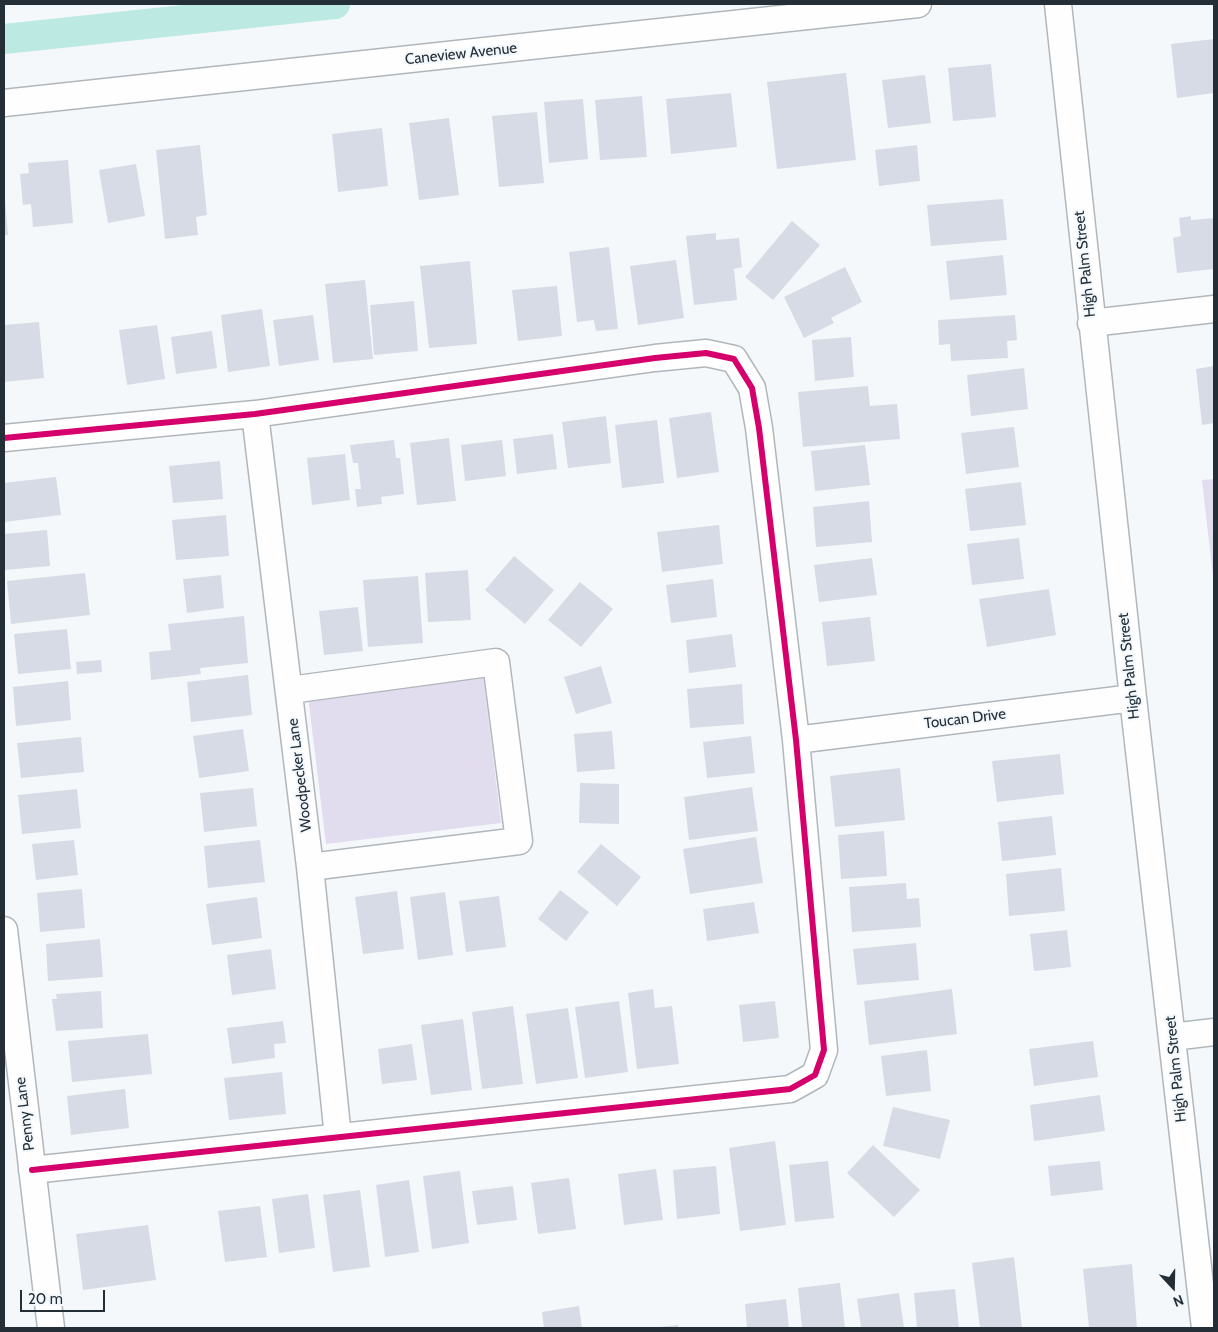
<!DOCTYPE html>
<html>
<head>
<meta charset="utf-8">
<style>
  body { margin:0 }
  #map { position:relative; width:1218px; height:1332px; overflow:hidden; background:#f5f8fb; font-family:Cabin,sans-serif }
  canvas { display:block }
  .frame { position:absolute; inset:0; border:5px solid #232e36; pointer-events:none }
  .north { position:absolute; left:1148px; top:1262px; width:50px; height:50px; -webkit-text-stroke:4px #f3f8fd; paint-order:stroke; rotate:159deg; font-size:14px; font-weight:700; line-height:20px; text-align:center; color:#232e36 }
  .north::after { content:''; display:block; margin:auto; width:18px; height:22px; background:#232e36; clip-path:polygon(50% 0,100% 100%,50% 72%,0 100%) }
  .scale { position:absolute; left:20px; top:1290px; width:85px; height:22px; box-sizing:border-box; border:2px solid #232e36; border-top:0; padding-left:6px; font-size:15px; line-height:18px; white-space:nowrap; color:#232e36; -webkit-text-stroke:4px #f3f8fd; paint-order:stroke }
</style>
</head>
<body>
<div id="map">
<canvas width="1218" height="1332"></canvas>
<div class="frame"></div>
<div class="north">N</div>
<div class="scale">20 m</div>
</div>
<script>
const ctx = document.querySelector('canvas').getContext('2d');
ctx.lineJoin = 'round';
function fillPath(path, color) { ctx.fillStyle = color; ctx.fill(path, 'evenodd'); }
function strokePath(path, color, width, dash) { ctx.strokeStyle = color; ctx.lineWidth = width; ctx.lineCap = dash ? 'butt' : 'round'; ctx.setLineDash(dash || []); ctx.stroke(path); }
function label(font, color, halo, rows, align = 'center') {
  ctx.font = font + ' Cabin,sans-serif'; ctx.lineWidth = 4; ctx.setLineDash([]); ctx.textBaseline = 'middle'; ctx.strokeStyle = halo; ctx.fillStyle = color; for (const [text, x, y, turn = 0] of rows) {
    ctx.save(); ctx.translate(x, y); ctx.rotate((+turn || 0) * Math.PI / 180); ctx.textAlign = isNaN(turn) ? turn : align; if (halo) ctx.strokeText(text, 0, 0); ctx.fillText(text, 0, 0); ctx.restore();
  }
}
fillPath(new Path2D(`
  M1214,479V585L1202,480Z
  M483,675L501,823L326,844L308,696Z`), '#e1dcee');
strokePath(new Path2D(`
  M4,39L335,4`), '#bceae2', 30);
fillPath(new Path2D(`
  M1214,39V93L1177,98L1171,44Z
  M991,64L996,117L953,121L948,68Z
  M846,73L856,160L777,169L767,82Z
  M925,75L931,123L888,128L882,80Z
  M731,93L737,147L671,154L666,99Z
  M642,96L647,157L600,160L595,100Z
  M583,99L588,159L549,163L544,102Z
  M537,112L544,183L499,187L492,116Z
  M449,118L459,195L419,200L409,123Z
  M382,128L388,186L338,192L332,134Z
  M200,145L207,215L196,217L198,235L165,239L156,150Z
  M917,145L920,181L879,186L875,150Z
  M68,160L73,223L33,227L31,204L23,205L20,174L29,173L28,163Z
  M136,164L145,216L108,223L99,170Z
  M4,199H5L8,235H4Z
  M1003,199L1007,240L931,246L927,205Z
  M1191,216V220L1214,218V269L1177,273L1173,238L1181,236L1179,218Z
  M792,221L820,245L773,300L745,277Z
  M716,233V240L739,238L742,267L734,269L737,300L694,305L686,236Z
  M609,247L618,329L596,331L594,320L577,322L569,252Z
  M1003,255L1007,295L950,300L946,261Z
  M676,260L684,318L638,325L630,266Z
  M470,261L477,344L429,348L420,266Z
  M845,267L862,302L831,318L834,323L804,338L784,297Z
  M365,280L373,359L333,363L325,284Z
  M557,286L562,336L518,341L512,290Z
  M414,301L418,351L374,355L370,305Z
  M262,309L270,366L228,372L221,315Z
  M313,315L319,360L279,366L273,320Z
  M1015,315L1017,340L1007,341L1008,358L951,361L950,344L939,345L938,320Z
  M39,322L44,378L4,382V325Z
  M157,325L165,379L127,385L119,330Z
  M212,331L217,368L176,374L171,337Z
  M851,337L854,377L815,381L812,340Z
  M1214,366V423L1202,425L1196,369Z
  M1024,368L1028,409L971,416L967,375Z
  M868,386L870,406L897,404L900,439L803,447L798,392Z
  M711,412L719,472L677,478L669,418Z
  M606,416L611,463L568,468L562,422Z
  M657,420L664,483L622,488L615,425Z
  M1014,427L1019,467L966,474L961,433Z
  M553,434L557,469L517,474L513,439Z
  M449,438L456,501L417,505L410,443Z
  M394,440L396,458H400L404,494L381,497L382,504L357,507L355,489H361L358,463H353L350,445Z
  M502,440L506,476L465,481L461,445Z
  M865,445L870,485L815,491L811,451Z
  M345,454L350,500L312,505L307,458Z
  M220,461L223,499L173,503L169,466Z
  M56,477L61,515L4,522V483Z
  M1021,482L1026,525L970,531L965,489Z
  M869,501L872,542L816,547L813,507Z
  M226,515L229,556L176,560L172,520Z
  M719,525L723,564L662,572L657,532Z
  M47,530L50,566L5,570L4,534Z
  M1019,538L1024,579L972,585L967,544Z
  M514,556L554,590L525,624L485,590Z
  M872,558L877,595L819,602L814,565Z
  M468,570L471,620L428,622L425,573Z
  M85,573L90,615L11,624L7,581Z
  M221,575L224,608L187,613L183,579Z
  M418,576L423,643L368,647L363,580Z
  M713,579L717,617L671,623L666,585Z
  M580,582L613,609L581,647L548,620Z
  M1049,589L1056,635L987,647L979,599Z
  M358,607L363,651L324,655L319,611Z
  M244,616L248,663L200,668L201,674L151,680L149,652L171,650L168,624Z
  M870,617L875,661L827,666L822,622Z
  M67,629L71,669L18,674L14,634Z
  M732,634L736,667L689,673L686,640Z
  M101,660L102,672L77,674L76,662Z
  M601,666L612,703L576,714L564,677Z
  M248,675L252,715L191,722L187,682Z
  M68,681L71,720L16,726L13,687Z
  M742,684L744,724L690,728L687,689Z
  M243,729L249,771L199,778L193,736Z
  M612,731L615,769L577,772L574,734Z
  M751,736L755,773L707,778L703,742Z
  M81,737L84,772L21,778L17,743Z
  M1060,754L1064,794L997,802L992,761Z
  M900,768L905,820L835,827L830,776Z
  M580,783L619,784V824L579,823Z
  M752,787L758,831L689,840L684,797Z
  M253,788L257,826L204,832L200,793Z
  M77,789L81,828L22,834L18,795Z
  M1052,816L1056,855L1002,861L998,822Z
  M884,831L887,876L841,879L838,835Z
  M756,837L763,883L690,894L683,849Z
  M74,840L78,875L36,880L32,844Z
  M260,840L265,882L208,888L204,846Z
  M601,844L641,877L617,906L577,872Z
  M1061,868L1065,911L1009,916L1006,874Z
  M906,883L907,899L919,898L921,927L852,932L849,887Z
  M82,889L85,928L40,932L37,893Z
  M560,890L589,912L566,941L538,919Z
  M397,891L404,949L363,954L355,897Z
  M445,892L453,955L418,960L410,897Z
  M499,896L506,947L466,952L459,901Z
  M257,897L262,938L212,945L206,904Z
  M754,902L759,933L707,941L703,909Z
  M1067,930L1071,967L1034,971L1030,934Z
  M100,939L103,977L48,981L46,944Z
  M916,943L919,980L857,985L853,949Z
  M271,949L276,989L232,995L227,955Z
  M653,989L655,1008L672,1006L679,1064L637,1069L628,993Z
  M952,989L957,1034L869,1045L864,1001Z
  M101,991L103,1028L56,1031L52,999H57L56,994Z
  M619,1001L628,1072L585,1078L575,1007Z
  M775,1001L779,1038L743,1042L739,1005Z
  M513,1006L523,1084L482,1089L472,1012Z
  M568,1008L578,1078L536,1084L526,1014Z
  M463,1019L472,1090L431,1095L421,1025Z
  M283,1021L286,1043L274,1044L275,1058L232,1064L227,1028Z
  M148,1034L152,1074L72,1082L68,1041Z
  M1093,1041L1098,1077L1034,1086L1029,1049Z
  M412,1044L417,1080L382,1084L378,1049Z
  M927,1050L931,1091L886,1096L881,1056Z
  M282,1072L286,1114L229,1120L224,1078Z
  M125,1089L129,1128L71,1135L67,1096Z
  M1100,1095L1105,1131L1034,1141L1030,1105Z
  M893,1107L950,1120L940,1159L883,1146Z
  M775,1141L786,1225L740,1231L729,1148Z
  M873,1145L920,1190L894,1217L847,1173Z
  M828,1161L834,1218L795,1222L789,1165Z
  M1100,1161L1103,1190L1051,1196L1048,1166Z
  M716,1166L720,1214L677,1219L673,1170Z
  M656,1169L663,1220L624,1225L618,1174Z
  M460,1171L469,1243L432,1249L423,1176Z
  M569,1178L576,1229L538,1234L531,1183Z
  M409,1180L419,1252L385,1257L376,1185Z
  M513,1186L517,1220L477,1225L472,1191Z
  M360,1190L370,1267L333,1272L323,1195Z
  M308,1194L315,1248L279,1253L272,1199Z
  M260,1206L267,1257L225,1262L218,1211Z
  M148,1225L156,1280L83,1290L76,1234Z
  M1014,1257L1022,1328H980L972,1263Z
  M1132,1264L1137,1328H1089L1083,1269Z
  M840,1283L845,1328H802L798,1288Z
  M955,1289L959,1328H917L914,1293Z
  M899,1293L904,1328H861L857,1299Z
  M786,1299L789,1328H747L745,1304Z
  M579,1306L582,1328H544L542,1312Z
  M678,1325V1328H659V1327Z`), '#d7dbe5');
const street = new Path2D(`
  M1058,4L1133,698L1205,1328
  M4,103L918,4
  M1091,323L1214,309
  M255,414L310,867L338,1137
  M4,438L255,414L655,358L706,353L734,359L752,388L759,428L796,740L824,1050L815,1075L790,1089L32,1170
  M290,690L496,662L519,841L310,867
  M796,740L1133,698
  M4,930L51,1328
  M1172,1037L1214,1032`);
strokePath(street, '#b0b7bc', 29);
strokePath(street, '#fefefe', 26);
strokePath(new Path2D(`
  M4,438L255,414L655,358L706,353L734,359L752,388L759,428L796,740L824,1050L815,1075L790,1089L32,1170`), '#d6006c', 6);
label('15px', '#232e36', '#f3f8fd', [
  ["Caneview Avenue",461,54,-6],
  ["High Palm Street",1085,264,-96],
  ["High Palm Street",1129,666,-96],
  ["Toucan Drive",965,719,-7],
  ["Woodpecker Lane",300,775,-97],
  ["High Palm Street",1176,1069,-96],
  ["Penny Lane",25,1114,-97]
]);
</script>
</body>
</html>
